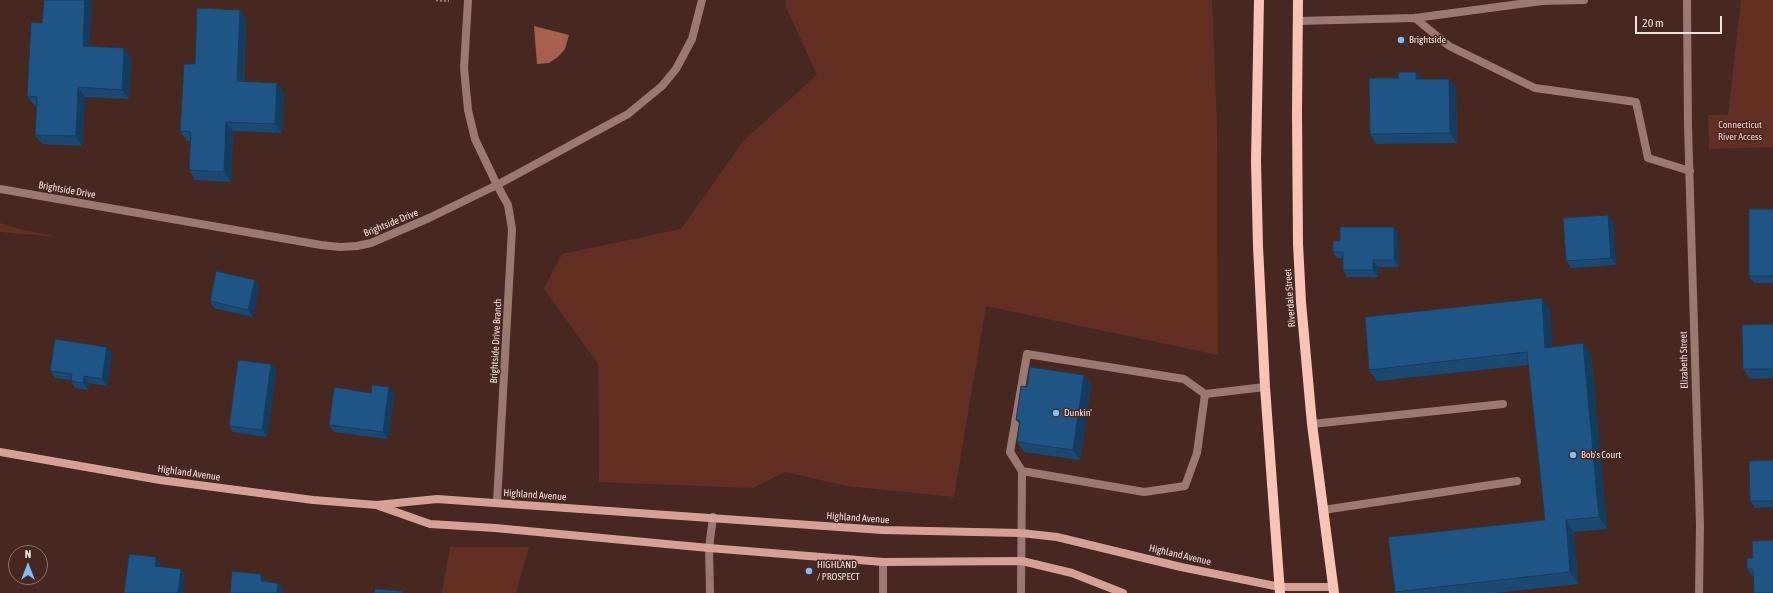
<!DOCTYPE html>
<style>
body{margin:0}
#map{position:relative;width:1773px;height:593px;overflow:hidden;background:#462821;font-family:"Asap Condensed",sans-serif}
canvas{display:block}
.north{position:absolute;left:8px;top:545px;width:40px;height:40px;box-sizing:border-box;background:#462821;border:1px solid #8c726b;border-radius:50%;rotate:0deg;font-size:11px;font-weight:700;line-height:16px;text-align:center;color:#f4e0db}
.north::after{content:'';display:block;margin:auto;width:14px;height:18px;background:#7fbdfa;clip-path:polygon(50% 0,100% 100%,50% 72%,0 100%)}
.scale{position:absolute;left:1635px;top:16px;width:87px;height:18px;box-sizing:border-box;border:2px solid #f4e0db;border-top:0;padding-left:5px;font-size:12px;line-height:14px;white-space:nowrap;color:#f4e0db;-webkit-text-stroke:3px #462821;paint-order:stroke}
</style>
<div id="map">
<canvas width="1773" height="593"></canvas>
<div class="north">N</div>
<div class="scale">20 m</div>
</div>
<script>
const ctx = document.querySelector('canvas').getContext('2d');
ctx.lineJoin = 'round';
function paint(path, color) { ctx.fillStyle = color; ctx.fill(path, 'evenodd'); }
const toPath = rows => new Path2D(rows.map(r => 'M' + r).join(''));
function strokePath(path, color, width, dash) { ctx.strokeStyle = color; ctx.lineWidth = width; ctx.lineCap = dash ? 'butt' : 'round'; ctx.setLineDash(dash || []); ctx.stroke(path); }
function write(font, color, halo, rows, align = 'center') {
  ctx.font = font + ' "Asap Condensed",sans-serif'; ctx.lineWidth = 3; ctx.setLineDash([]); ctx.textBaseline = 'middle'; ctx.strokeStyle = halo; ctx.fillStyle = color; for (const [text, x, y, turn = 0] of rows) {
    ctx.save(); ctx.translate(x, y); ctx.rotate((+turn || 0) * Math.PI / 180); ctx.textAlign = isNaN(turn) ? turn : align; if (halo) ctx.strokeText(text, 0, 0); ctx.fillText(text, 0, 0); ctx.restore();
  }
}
paint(toPath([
 [786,0,1212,0,1217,127,1218,355,986,306,954,497,847,486,785,472,753,488,599,482,598,364,544,289,562,254,681,229,744,140,817,75,786,7],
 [1741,0,1773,0,1773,147,1709,149,1708,115,1728,115],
 [0,223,11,227,58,237,0,232],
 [450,547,529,547,516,593,442,593]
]), '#632f23');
paint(toPath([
 [534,26,569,35,565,49,558,57,549,63,537,64]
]), '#a75f4e');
strokePath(toPath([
 [436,0,449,1]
]), '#99807a', 2.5, [2, 2]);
strokePath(toPath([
 [468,0,464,68,468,110,475,139,497,185],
 [1687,0,1688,127],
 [1415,18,1449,46,1535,88,1636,102,1648,158,1690,171],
 [1297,21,1415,18,1542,1,1584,0],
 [1312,424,1503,404],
 [1022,471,1144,492,1185,486,1197,453,1205,394],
 [1323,510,1517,481],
 [883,593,883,562],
 [1021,593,1022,471,1010,452,1027,354,1184,379,1205,394,1265,387]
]), '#9a7971', 8);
strokePath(toPath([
 [1688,127,1700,525,1699,593],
 [497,185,508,205,512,229,497,502],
 [0,189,321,245,340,247,357,246,371,243,429,218,497,185,628,114,662,86,676,69,692,39,702,0]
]), '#9a7971', 8);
strokePath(toPath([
 [710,593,709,548,713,517]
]), '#9a7971', 8);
strokePath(toPath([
 [0,452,160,480,313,500,377,505,437,499,882,530,1021,533,1057,537,1181,567,1280,587,1333,587],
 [379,506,430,524,495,528,709,548,883,562,1022,561,1072,573,1123,593]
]), '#d6a194', 8);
strokePath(toPath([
 [1259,0,1256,162,1258,246,1265,387,1280,593],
 [1298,0,1297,113,1298,244,1301,302,1312,424,1334,593]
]), '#fac3b6', 10);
paint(toPath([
 [246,20,244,82,277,83,284,93,282,133,233,131,231,182,195,180,189,170,190,141,187,141,180,131,195,64],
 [90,46,124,48,131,58,129,99,85,97,82,146,42,144,35,135,37,106,34,105,27,96],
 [1416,72,1421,79,1449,79,1456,88,1457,143,1376,144,1370,134,1398,78],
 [1773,209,1773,283,1754,283,1749,276],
 [1608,215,1613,222,1616,265,1571,268,1566,261],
 [1398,233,1399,267,1378,267,1378,277,1347,277,1343,270,1343,258,1337,258,1333,252,1340,241],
 [259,287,253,317,214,308,210,301],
 [1550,309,1552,347,1583,343,1591,354,1607,529,1574,532,1578,584,1495,593,1395,593,1395,592,1545,520,1528,365,1377,381,1369,370],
 [1773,324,1773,378,1750,379,1743,369],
 [112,354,107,386,89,383,88,390,75,388,71,380,55,378,50,371],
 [271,364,276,371,267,437,233,432,229,426],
 [1084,375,1091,385,1080,460,1024,452,1017,442,1020,425,1016,420,1027,387],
 [389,387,394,394,388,439,334,432,329,425,371,393],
 [1773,460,1773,507,1755,508,1750,501],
 [1753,558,1754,576,1752,576,1747,569]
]), '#1b4972');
paint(toPath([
 [85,0,92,0,89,55,83,46],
 [240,10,246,20,243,91,237,81],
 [124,48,131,58,129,99,122,90],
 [1416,72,1422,81,1416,79],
 [1449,79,1456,88,1457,143,1450,133],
 [277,83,284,93,282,133,275,124],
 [78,87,85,97,82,146,76,136],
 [226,122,233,131,231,182,224,172],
 [1608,215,1613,222,1616,265,1611,258],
 [1394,227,1398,233,1399,267,1394,260],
 [1373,260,1378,267,1378,277,1373,270],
 [255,280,259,287,253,317,248,310],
 [1542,298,1550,309,1553,359,1545,348],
 [1583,343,1591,354,1607,529,1599,517],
 [107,347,112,354,107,386,102,379],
 [271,364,276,371,267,437,262,430],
 [1084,375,1091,385,1080,460,1073,450],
 [84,376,89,383,88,390,83,383],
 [389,387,394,394,388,439,383,432],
 [1566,520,1574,532,1578,584,1570,572],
 [156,557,161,564,160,572,155,566],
 [181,569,185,575,183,593,178,593],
 [261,574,266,581,265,588,261,581],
 [278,583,283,589,283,593,277,593]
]), '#163c5d');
const building = toPath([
 [44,0,85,0,83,46,124,48,122,90,78,87,76,136,35,135,37,97,27,96,31,22,42,23,44,0],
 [197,8,240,10,237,81,277,83,275,124,226,122,224,172,189,170,191,132,180,131,184,64,195,64,197,8],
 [1398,72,1416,72,1416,79,1449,79,1450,133,1370,134,1369,78,1398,78,1398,72],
 [1749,209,1773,209,1773,276,1749,276,1749,209],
 [1608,215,1611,258,1566,261,1563,218,1608,215],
 [1340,227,1394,227,1394,260,1373,260,1373,270,1343,270,1343,252,1333,252,1333,241,1340,241,1340,227],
 [216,271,255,280,248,310,210,301,216,271],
 [1542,298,1545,348,1583,343,1599,517,1566,520,1570,572,1395,592,1388,537,1545,520,1527,352,1369,370,1365,317,1542,298],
 [1773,324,1773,369,1743,369,1742,325,1773,324],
 [55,339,107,347,102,379,84,376,83,383,71,381,72,374,50,371,55,339],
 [238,360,271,364,262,430,229,426,238,360],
 [1030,367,1084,375,1073,450,1017,442,1020,420,1016,420,1021,386,1027,387,1030,367],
 [372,385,389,387,383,432,329,425,334,387,371,393,372,385],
 [1773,460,1773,501,1750,501,1749,461,1773,460],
 [1773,540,1773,593,1754,593,1753,569,1747,569,1747,558,1753,558,1752,541,1773,540],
 [129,554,156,557,155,566,181,569,178,593,124,593,129,554],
 [232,571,261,574,261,581,278,583,277,593,230,593,232,571],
 [375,589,402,591,402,593,374,593,375,589]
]);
paint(building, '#1f5585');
strokePath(building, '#163c5d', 1);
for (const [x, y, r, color] of [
 [1401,40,4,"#7fbdfa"],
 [1056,413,4,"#7fbdfa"],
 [1573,455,4,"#7fbdfa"],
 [809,571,4,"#7fbdfa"]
]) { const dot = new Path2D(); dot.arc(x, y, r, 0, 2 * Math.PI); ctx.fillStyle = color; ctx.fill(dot); strokePath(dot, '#462821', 1.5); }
write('10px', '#f4e0db', '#462821', [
 ["Brightside",1409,40],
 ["Dunkin'",1064,413],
 ["Bob's Court",1581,455],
 ["HIGHLAND",817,565],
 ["/ PROSPECT",817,577]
], 'left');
write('10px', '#f8cdc2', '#462821', [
 ["Connecticut",1740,125],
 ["River Access",1740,137]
]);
write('10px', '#f4e0db', '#462821', [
 ["Brightside Drive",67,190,10],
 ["Brightside Drive",391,223,-22],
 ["Riverdale Street",1290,298,-94],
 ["Brightside Drive Branch",496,341,-87],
 ["Elizabeth Street",1684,360,-91],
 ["Highland Avenue",189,473,8],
 ["Highland Avenue",535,495,4],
 ["Highland Avenue",858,518,4],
 ["Highland Avenue",1180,555,13]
]);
</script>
